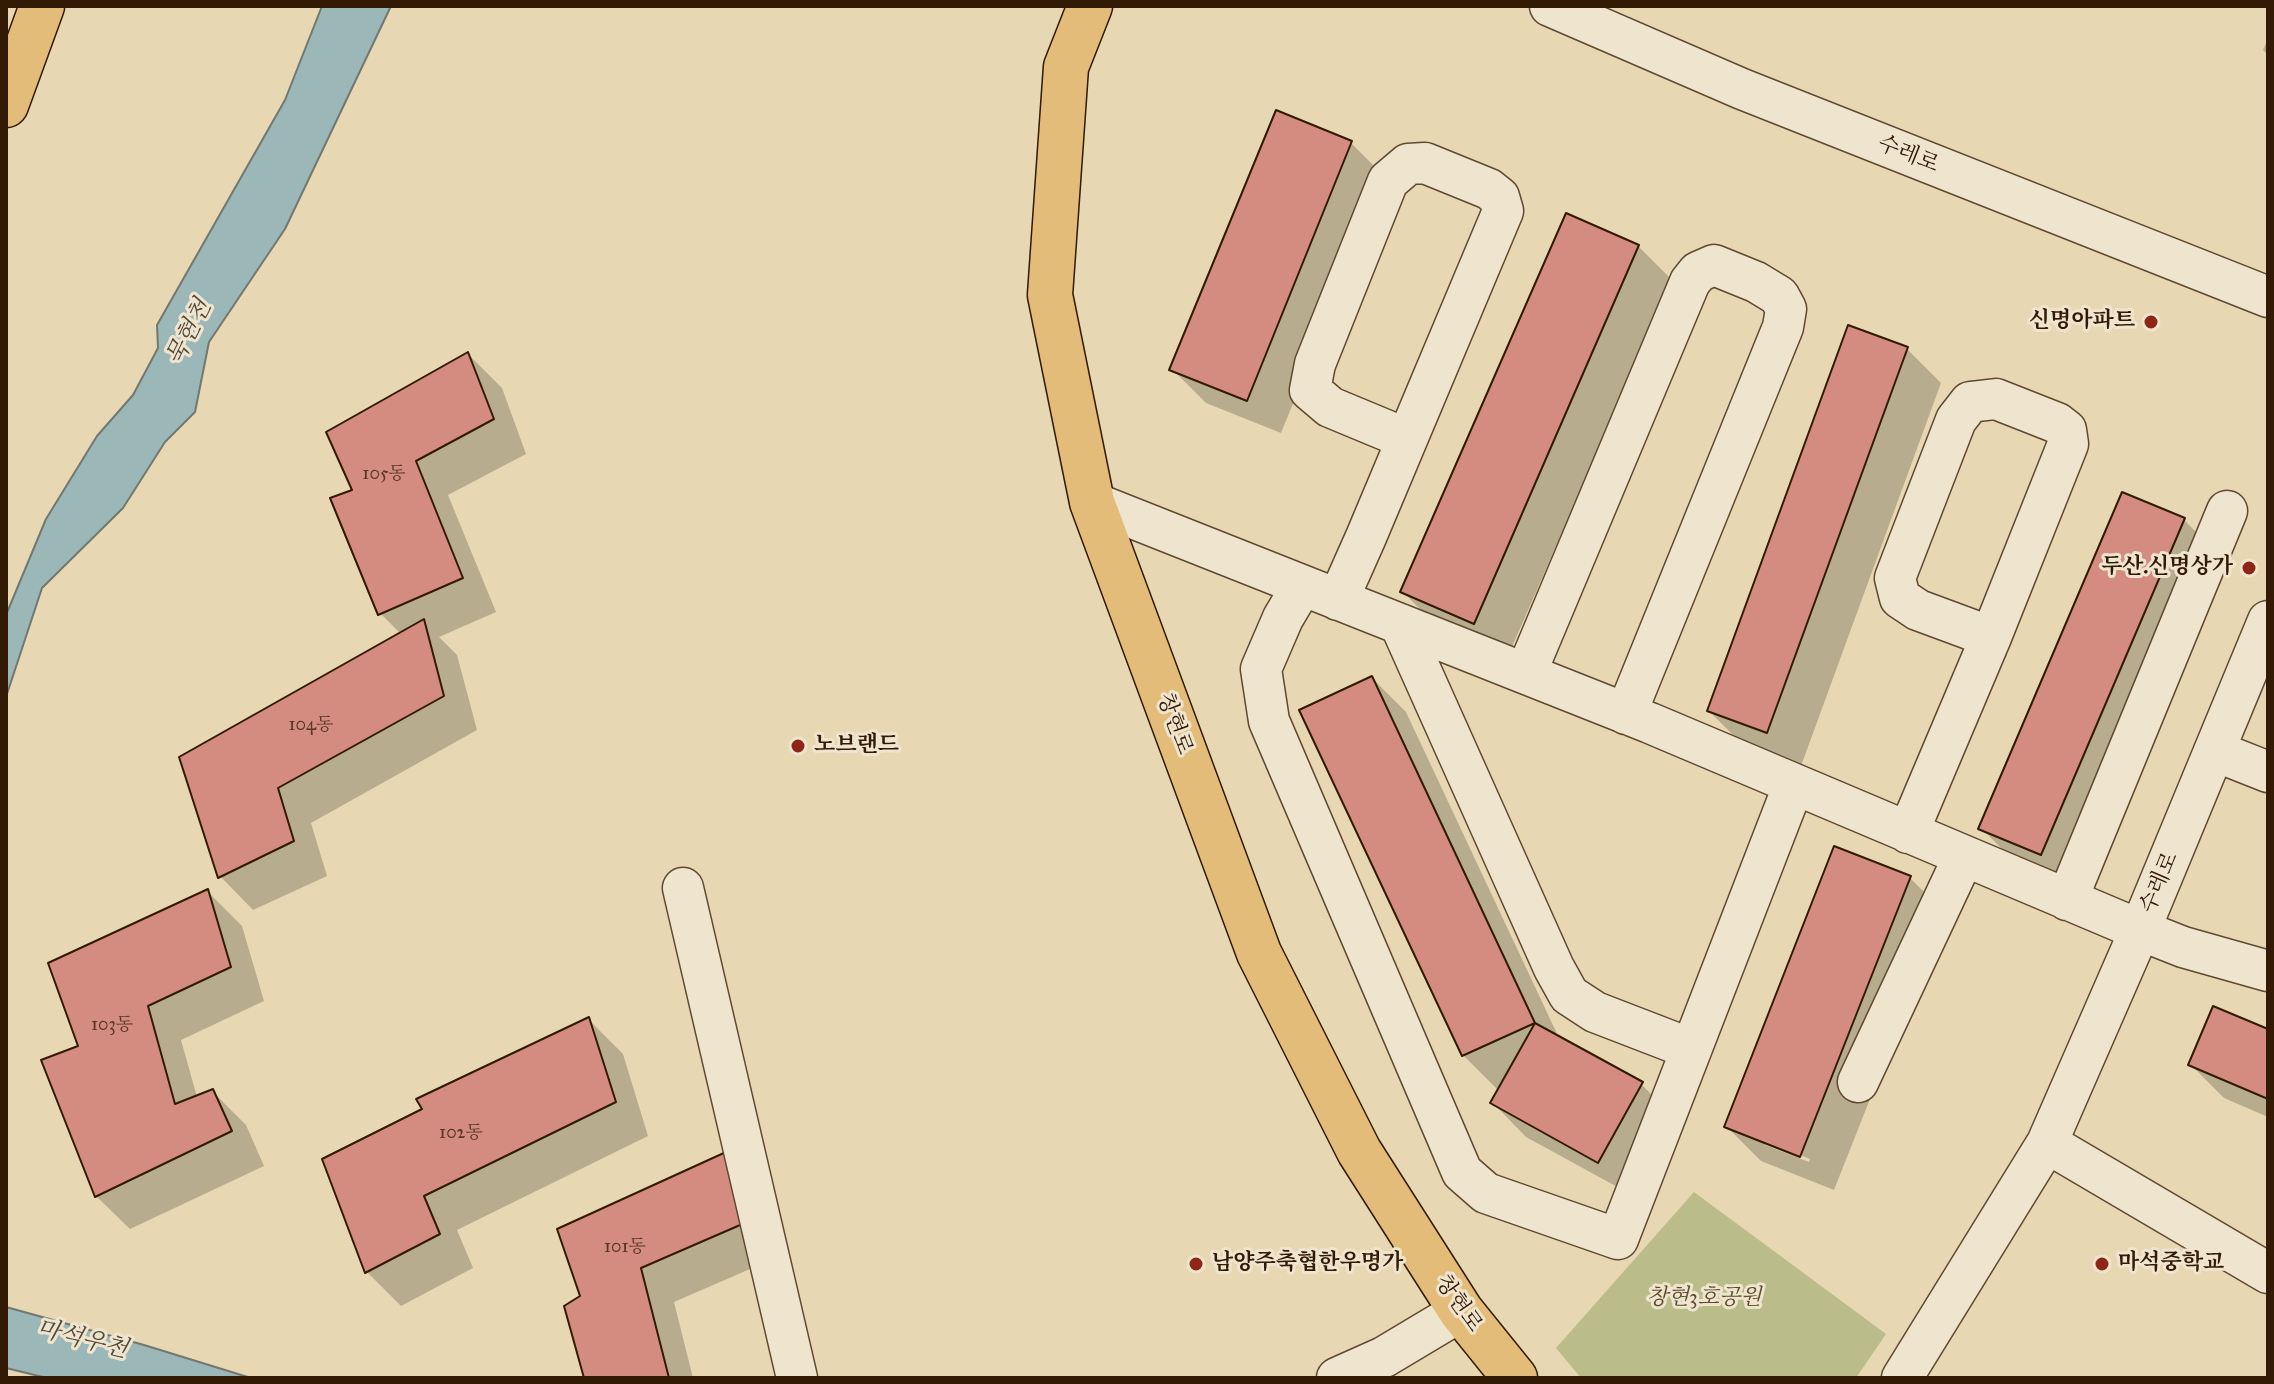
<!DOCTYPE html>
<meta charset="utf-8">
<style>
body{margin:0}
#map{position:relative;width:2274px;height:1384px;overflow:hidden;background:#e7d7b3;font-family:"IM FELL Great Primer",serif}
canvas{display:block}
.frame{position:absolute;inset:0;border:8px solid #321a04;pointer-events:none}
</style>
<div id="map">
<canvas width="2274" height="1384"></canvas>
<div class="frame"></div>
</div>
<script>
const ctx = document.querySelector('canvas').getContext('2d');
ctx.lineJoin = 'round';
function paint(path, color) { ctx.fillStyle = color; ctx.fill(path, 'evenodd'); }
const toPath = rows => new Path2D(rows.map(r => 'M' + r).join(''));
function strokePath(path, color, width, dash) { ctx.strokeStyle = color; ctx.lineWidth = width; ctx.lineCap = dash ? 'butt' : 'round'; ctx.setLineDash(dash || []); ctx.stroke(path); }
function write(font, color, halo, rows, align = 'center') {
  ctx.font = font + ' "IM FELL Great Primer","Noto Serif KR",serif'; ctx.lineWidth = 6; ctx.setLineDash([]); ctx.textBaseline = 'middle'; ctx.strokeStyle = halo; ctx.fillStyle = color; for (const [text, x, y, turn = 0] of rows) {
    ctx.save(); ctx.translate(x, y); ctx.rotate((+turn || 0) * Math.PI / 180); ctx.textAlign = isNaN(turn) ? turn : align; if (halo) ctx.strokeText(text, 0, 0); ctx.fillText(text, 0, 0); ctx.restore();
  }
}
paint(toPath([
 [1694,1192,1886,1334,1856,1378,1581,1378,1556,1348]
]), '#babd89');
const water = toPath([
 [322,6,391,6,285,229,209,342,195,412,165,442,123,508,42,588,6,697,6,615,46,519,97,436,133,395,158,348,157,325,285,100,322,6],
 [6,1307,144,1345,251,1378,47,1378,6,1368,6,1307]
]);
paint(water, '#9cb7b8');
strokePath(water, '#727870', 2);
paint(toPath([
 [2268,38,2268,55,2263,50],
 [1351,143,1385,177,1281,433,1206,403,1172,369],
 [1638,246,1672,280,1508,656,1436,625,1402,591],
 [1907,349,1941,383,1801,766,1743,745,1709,711],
 [468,354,502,388,526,454,448,495,496,612,439,637,457,655,477,730,311,823,327,876,253,910,220,876,181,758,401,634,380,613,355,491],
 [2184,520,2218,554,2075,888,2015,862,1981,828],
 [1372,678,1406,712,1559,1038,1641,1084,1675,1118,1632,1195,1526,1137,1493,1103,1499,1091,1463,1055],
 [1910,878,1944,912,1834,1190,1761,1161,1727,1127],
 [1765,1141,1810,1159,1809,1162,1765,1145],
 [208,892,242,926,264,1001,181,1040,197,1097,212,1091,246,1125,264,1166,130,1229,96,1196,80,1047],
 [589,1020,623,1054,648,1136,457,1230,473,1268,401,1306,367,1272,325,1160,425,1110],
 [2268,1032,2268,1117,2224,1098,2190,1064],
 [737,1149,787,1253,674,1302,693,1378,586,1378,582,1297]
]), '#0003');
const building = toPath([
 [1276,110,1352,141,1247,401,1169,370,1276,110],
 [1566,213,1639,245,1474,624,1400,592,1566,213],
 [1848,325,1908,347,1767,733,1707,711,1848,325],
 [468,352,494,419,416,461,463,578,378,615,330,498,352,490,326,432,468,352],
 [2122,492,2185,518,2041,855,1978,829,2122,492],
 [424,619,444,696,278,788,294,841,218,878,179,757,424,619],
 [1372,676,1535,1023,1462,1056,1299,710,1372,676],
 [1834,846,1911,876,1800,1157,1724,1127,1834,846],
 [208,889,231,967,148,1006,175,1104,213,1089,232,1131,95,1197,41,1060,78,1046,48,963,208,889],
 [2213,1006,2268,1029,2268,1099,2188,1065,2213,1006],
 [589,1017,616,1102,424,1196,440,1234,365,1273,322,1159,422,1109,416,1099,589,1017],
 [1535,1023,1643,1082,1598,1163,1490,1103,1535,1023],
 [737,1147,754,1219,641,1268,669,1378,584,1378,564,1306,580,1296,557,1229,737,1147]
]);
paint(building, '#d48c81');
strokePath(building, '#321a04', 2);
const minor = toPath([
 [1550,6,1742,89,2268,297],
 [1092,502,1650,723,2140,930,2183,947,2268,971],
 [1302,586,1283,618,1261,669,1269,721,1462,1172,1486,1193,1618,1239,1794,784],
 [1338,600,1366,537,1503,211,1499,197,1489,189,1425,163,1408,164,1388,181,1315,364,1310,390,1330,407,1407,439],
 [1400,624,1554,968,1569,995,1595,1012,1691,1049],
 [1526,673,1690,282,1698,272,1714,265,1756,282,1779,296,1786,309,1783,327,1626,714],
 [2215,751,2268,772],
 [1908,833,1991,637,2068,444,2066,430,2057,423,1996,399,1970,402,1956,420,1895,578,1900,598,1918,610,1991,637],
 [683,888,797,1378],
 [2067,900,2227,511],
 [1858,1082,1964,856],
 [2047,1143,2268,1273],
 [1337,1378,1384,1357,1461,1311],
 [1902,1378,2047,1143,2140,930,2268,621]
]);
const major = toPath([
 [1090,6,1066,67,1050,295,1092,502,1259,953,1359,1151,1461,1311,1515,1378]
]);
const highway = toPath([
 [6,105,42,6]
]);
strokePath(minor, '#5f4930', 43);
strokePath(major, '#321a04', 47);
strokePath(highway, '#321a04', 47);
strokePath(minor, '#efe5ce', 40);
strokePath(major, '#e4bc7a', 44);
strokePath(highway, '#e4bc7a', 44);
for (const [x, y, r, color] of [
 [2151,322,8,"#8f2418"],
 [2249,568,8,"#8f2418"],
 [798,746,8,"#8f2418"],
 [1196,1264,8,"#8f2418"],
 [2102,1264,8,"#8f2418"]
]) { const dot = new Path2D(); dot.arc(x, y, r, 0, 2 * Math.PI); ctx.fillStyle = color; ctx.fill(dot); strokePath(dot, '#efe5ce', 3); }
write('18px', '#5a3623', null, [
 ["105동",384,475],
 ["104동",311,726],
 ["103동",112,1026],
 ["102동",461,1134],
 ["101동",625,1248]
]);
write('22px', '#321a04', '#efe5ce', [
 ["수레로",1908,155,22],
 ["창현로",1174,724,70],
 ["수레로",2160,883,-67],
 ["창현로",1458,1304,55]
]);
write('bold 22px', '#321a04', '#efe5ce', [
 ["신명아파트",2135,322,"right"],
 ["두산.신명상가",2233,568,"right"],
 ["노브랜드",814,746],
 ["남양주축협한우명가",1212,1264],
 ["마석중학교",2118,1264]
], 'left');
write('italic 22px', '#5b4b2c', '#efe5ce', [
 ["창현3호공원",1704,1299]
]);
write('italic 24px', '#52493a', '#efe5ce', [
 ["묵현천",190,333,-63],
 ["마석우천",82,1340,14]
]);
</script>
